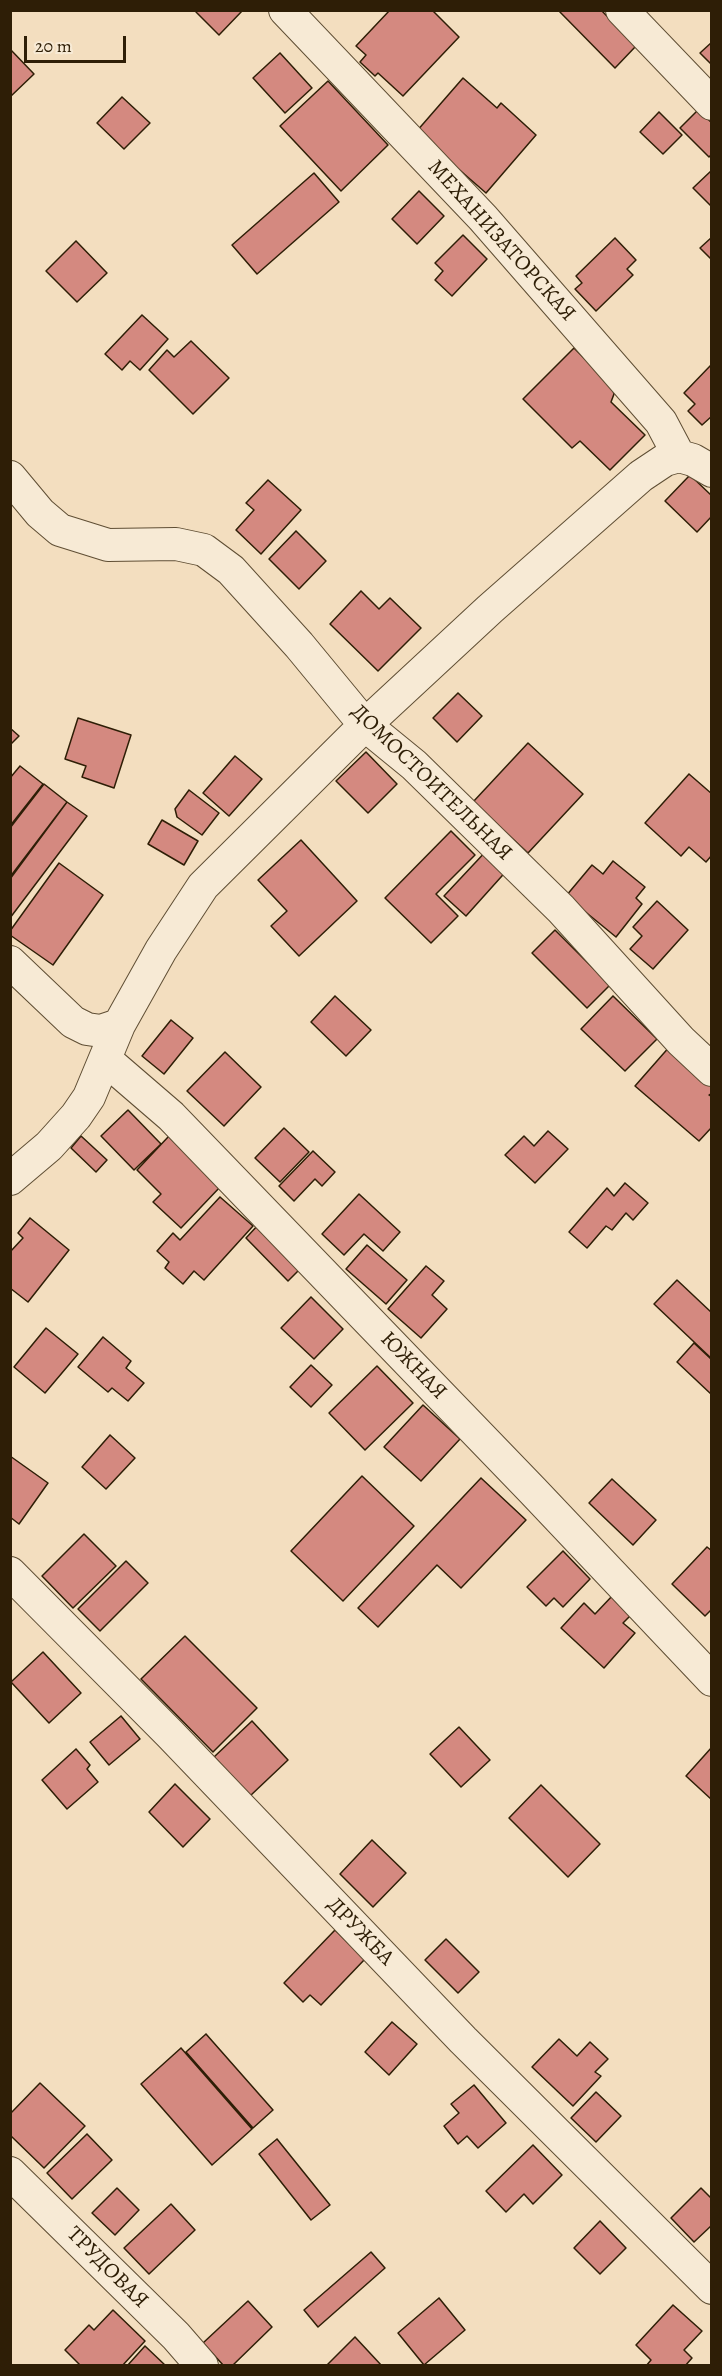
<!DOCTYPE html>
<meta charset="utf-8">
<style>
body{margin:0}
#map{position:relative;width:722px;height:2376px;overflow:hidden;background:#f3debf;font-family:Alegreya,serif}
canvas{display:block}
.frame{position:absolute;inset:0;border:12px solid #2e1e06;pointer-events:none}
.scale{position:absolute;left:24px;top:36px;width:102px;height:27px;box-sizing:border-box;border:3px solid #2e1e06;border-top:0;padding-left:8px;font-size:18px;line-height:21px;white-space:nowrap;color:#2e1e06;-webkit-text-stroke:4px #f7ead5;paint-order:stroke}
</style>
<div id="map">
<canvas width="722" height="2376"></canvas>
<div class="frame"></div>
<div class="scale">20 m</div>
</div>
<script>
const ctx = document.querySelector('canvas').getContext('2d');
ctx.lineJoin = 'round';
function paint(path, color) { ctx.fillStyle = color; ctx.fill(path, 'evenodd'); }
const toPath = rows => new Path2D(rows.map(r => 'M' + r).join(''));
function strokePath(path, color, width, dash) { ctx.strokeStyle = color; ctx.lineWidth = width; ctx.lineCap = dash ? 'butt' : 'round'; ctx.setLineDash(dash || []); ctx.stroke(path); }
function write(font, color, halo, rows, align = 'center') {
  ctx.font = font + ' Alegreya,serif'; ctx.lineWidth = 4.5; ctx.setLineDash([]); ctx.textBaseline = 'middle'; ctx.strokeStyle = halo; ctx.fillStyle = color; for (const [text, x, y, turn = 0] of rows) {
    ctx.save(); ctx.translate(x, y); ctx.rotate((+turn || 0) * Math.PI / 180); ctx.textAlign = isNaN(turn) ? turn : align; if (halo) ctx.strokeText(text, 0, 0); ctx.fillText(text, 0, 0); ctx.restore();
  }
}
const building = toPath([
 [198,10,243,10,219,35,196,12,198,10],
 [390,10,432,10,459,37,403,96,378,73,375,76,360,62,366,55,356,46,390,10],
 [558,10,601,10,636,46,615,68,558,10],
 [712,42,712,65,700,53,712,42],
 [10,49,34,74,10,97,10,49],
 [280,53,312,88,285,113,253,78,280,53],
 [463,78,497,108,501,103,536,135,486,193,416,132,463,78],
 [328,81,388,145,341,191,280,126,328,81],
 [122,97,150,123,124,149,97,123,122,97],
 [698,110,712,123,712,154,709,157,680,128,698,110],
 [659,112,682,135,663,154,640,132,659,112],
 [712,170,712,207,693,188,712,170],
 [314,173,339,202,257,274,232,245,314,173],
 [419,191,444,216,417,244,392,219,419,191],
 [463,235,487,259,452,296,435,280,443,271,435,263,463,235],
 [712,237,712,260,700,248,712,237],
 [615,238,636,260,627,269,633,275,596,311,575,289,582,283,576,276,615,238],
 [76,241,107,273,77,302,46,271,76,241],
 [142,315,168,339,140,370,130,361,122,370,105,354,142,315],
 [191,341,229,378,193,414,149,370,167,350,174,357,191,341],
 [574,348,612,386,614,394,611,402,645,435,610,470,580,441,572,448,523,399,574,348],
 [711,365,712,416,702,425,688,411,695,404,684,393,711,365],
 [690,475,712,496,712,516,697,532,665,501,690,475],
 [268,480,301,510,261,554,236,530,254,510,246,503,268,480],
 [296,531,326,561,299,589,269,559,296,531],
 [361,591,379,609,390,598,421,628,378,671,330,624,361,591],
 [458,693,482,716,457,742,433,718,458,693],
 [78,718,131,735,114,788,82,777,86,766,65,759,78,718],
 [10,728,19,736,10,745,10,728],
 [528,743,583,794,528,853,473,802,528,743],
 [366,752,397,784,368,813,336,781,366,752],
 [235,756,262,779,229,816,203,793,235,756],
 [20,766,43,784,10,826,10,778,20,766],
 [689,774,712,794,712,855,706,862,689,847,681,856,645,823,689,774],
 [44,784,67,802,10,877,10,828,44,784],
 [189,790,219,813,202,835,177,817,175,809,189,790],
 [67,802,87,816,10,918,10,879,67,802],
 [162,820,198,841,184,865,148,844,162,820],
 [451,831,475,855,436,894,458,916,431,943,385,898,451,831],
 [301,840,357,901,299,956,271,926,287,911,258,880,301,840],
 [489,848,510,867,466,916,444,896,489,848],
 [613,861,645,887,636,898,642,904,616,937,566,896,592,865,603,874,613,861],
 [59,863,103,895,53,965,10,935,10,931,59,863],
 [657,901,688,930,653,969,630,949,642,936,633,927,657,901],
 [555,930,610,985,587,1008,532,953,555,930],
 [335,996,371,1030,346,1056,311,1022,335,996],
 [613,996,657,1039,625,1071,581,1029,613,996],
 [171,1020,193,1038,164,1074,142,1056,171,1020],
 [671,1045,712,1080,712,1093,709,1095,712,1097,712,1127,699,1141,635,1086,671,1045],
 [225,1052,261,1087,224,1126,187,1091,225,1052],
 [128,1110,161,1144,134,1170,101,1136,128,1110],
 [284,1128,309,1152,280,1182,255,1158,284,1128],
 [548,1131,568,1149,535,1183,505,1155,524,1136,534,1146,548,1131],
 [81,1136,107,1160,96,1172,71,1148,81,1136],
 [169,1136,221,1186,181,1228,153,1202,161,1194,137,1170,169,1136],
 [313,1151,335,1172,322,1186,315,1179,294,1201,279,1186,313,1151],
 [625,1183,648,1203,633,1220,626,1213,612,1230,606,1226,587,1248,569,1232,607,1188,614,1196,625,1183],
 [359,1194,400,1232,383,1251,364,1234,344,1255,322,1234,359,1194],
 [220,1197,253,1226,204,1280,194,1271,183,1284,165,1268,169,1262,157,1251,173,1233,180,1240,220,1197],
 [30,1218,69,1250,28,1302,10,1288,10,1252,23,1238,18,1233,30,1218],
 [259,1224,302,1267,288,1281,246,1238,259,1224],
 [367,1245,407,1280,386,1304,346,1269,367,1245],
 [426,1266,444,1281,432,1295,447,1309,421,1338,388,1309,426,1266],
 [677,1280,712,1313,712,1359,654,1304,677,1280],
 [311,1297,343,1329,314,1359,281,1328,311,1297],
 [46,1328,78,1354,45,1393,14,1367,46,1328],
 [103,1337,131,1361,126,1368,144,1383,128,1401,112,1388,108,1392,78,1367,103,1337],
 [694,1343,712,1360,712,1395,677,1362,694,1343],
 [311,1365,332,1385,311,1407,290,1387,311,1365],
 [377,1366,413,1403,365,1450,329,1413,377,1366],
 [423,1405,460,1439,421,1481,384,1447,423,1405],
 [110,1435,135,1458,106,1489,82,1467,110,1435],
 [10,1456,48,1483,19,1524,10,1517,10,1456],
 [362,1476,414,1526,343,1601,291,1551,362,1476],
 [481,1478,526,1520,461,1588,437,1565,378,1627,358,1608,481,1478],
 [612,1479,656,1520,633,1545,589,1503,612,1479],
 [84,1534,116,1566,73,1608,42,1576,84,1534],
 [707,1547,712,1551,712,1609,705,1616,672,1584,707,1547],
 [563,1551,590,1579,563,1607,554,1598,546,1606,527,1587,563,1551],
 [126,1561,148,1583,100,1631,78,1609,126,1561],
 [614,1594,634,1612,623,1623,635,1633,604,1668,561,1628,584,1603,595,1614,614,1594],
 [185,1636,257,1708,213,1752,141,1679,185,1636],
 [43,1652,81,1693,49,1723,11,1682,43,1652],
 [121,1716,140,1739,109,1765,90,1742,121,1716],
 [252,1721,288,1760,250,1796,214,1757,252,1721],
 [459,1727,490,1760,461,1787,430,1754,459,1727],
 [712,1747,712,1800,686,1776,712,1747],
 [76,1749,90,1765,87,1769,98,1782,67,1809,42,1780,76,1749],
 [175,1784,210,1819,183,1847,149,1812,175,1784],
 [541,1785,600,1844,568,1877,509,1818,541,1785],
 [372,1840,406,1873,373,1907,340,1874,372,1840],
 [335,1930,365,1959,321,2005,310,1995,303,2002,284,1983,335,1930],
 [446,1939,479,1972,458,1993,425,1960,446,1939],
 [392,2022,417,2044,389,2075,365,2052,392,2022],
 [206,2034,273,2110,253,2128,186,2052,206,2034],
 [559,2039,577,2056,590,2042,608,2059,595,2072,601,2076,573,2106,532,2067,559,2039],
 [181,2048,252,2129,212,2165,141,2084,181,2048],
 [40,2083,85,2126,44,2168,10,2135,10,2114,40,2083],
 [474,2085,506,2123,478,2148,467,2136,458,2144,444,2126,459,2113,451,2104,474,2085],
 [596,2092,621,2116,596,2142,571,2118,596,2092],
 [87,2134,112,2160,72,2199,47,2173,87,2134],
 [277,2139,330,2205,311,2220,259,2154,277,2139],
 [533,2145,562,2175,533,2204,524,2194,506,2212,486,2191,533,2145],
 [117,2188,139,2210,115,2235,92,2213,117,2188],
 [701,2188,712,2199,712,2225,694,2242,671,2218,701,2188],
 [171,2204,195,2230,149,2274,124,2248,171,2204],
 [600,2221,626,2248,600,2274,574,2248,600,2221],
 [371,2252,385,2268,318,2327,304,2310,371,2252],
 [439,2298,465,2330,424,2365,398,2333,439,2298],
 [248,2301,272,2327,232,2366,224,2366,203,2343,248,2301],
 [673,2305,702,2331,684,2350,692,2358,685,2366,646,2366,651,2360,636,2345,673,2305],
 [113,2310,145,2341,122,2366,81,2366,65,2350,89,2325,94,2330,113,2310],
 [355,2337,382,2366,326,2366,355,2337],
 [145,2346,166,2366,127,2366,145,2346]
]);
paint(building, '#d48980');
strokePath(building, '#2e1e06', 1.5);
const minor = toPath([
 [285,10,483,218,661,422,679,456,693,460,712,471],
 [622,10,712,104],
 [10,477,40,513,60,530,108,545,176,544,204,550,231,570,299,645,365,725,414,765,561,909,681,1041,712,1070],
 [10,962,73,1022,87,1029,101,1031,119,1025],
 [106,1060,171,1116,533,1491,712,1680],
 [10,1179,49,1146,76,1116,89,1097,119,1025,161,950,203,886,365,725,490,609,641,476,665,460,679,456],
 [10,1573,170,1734,463,2040,712,2288],
 [10,2173,176,2336,202,2366]
]);
strokePath(minor, '#5f4e34', 34);
strokePath(minor, '#f7ead5', 32);
write('22px', '#2e1e06', '#f7ead5', [
 ["МЕХАНИЗАТОРСКАЯ",501,241,48],
 ["ДОМОСТОИТЕЛЬНАЯ",431,783,44],
 ["ЮЖНАЯ",413,1366,46],
 ["ДРУЖБА",360,1932,46],
 ["ТРУДОВАЯ",107,2268,45]
]);
</script>
